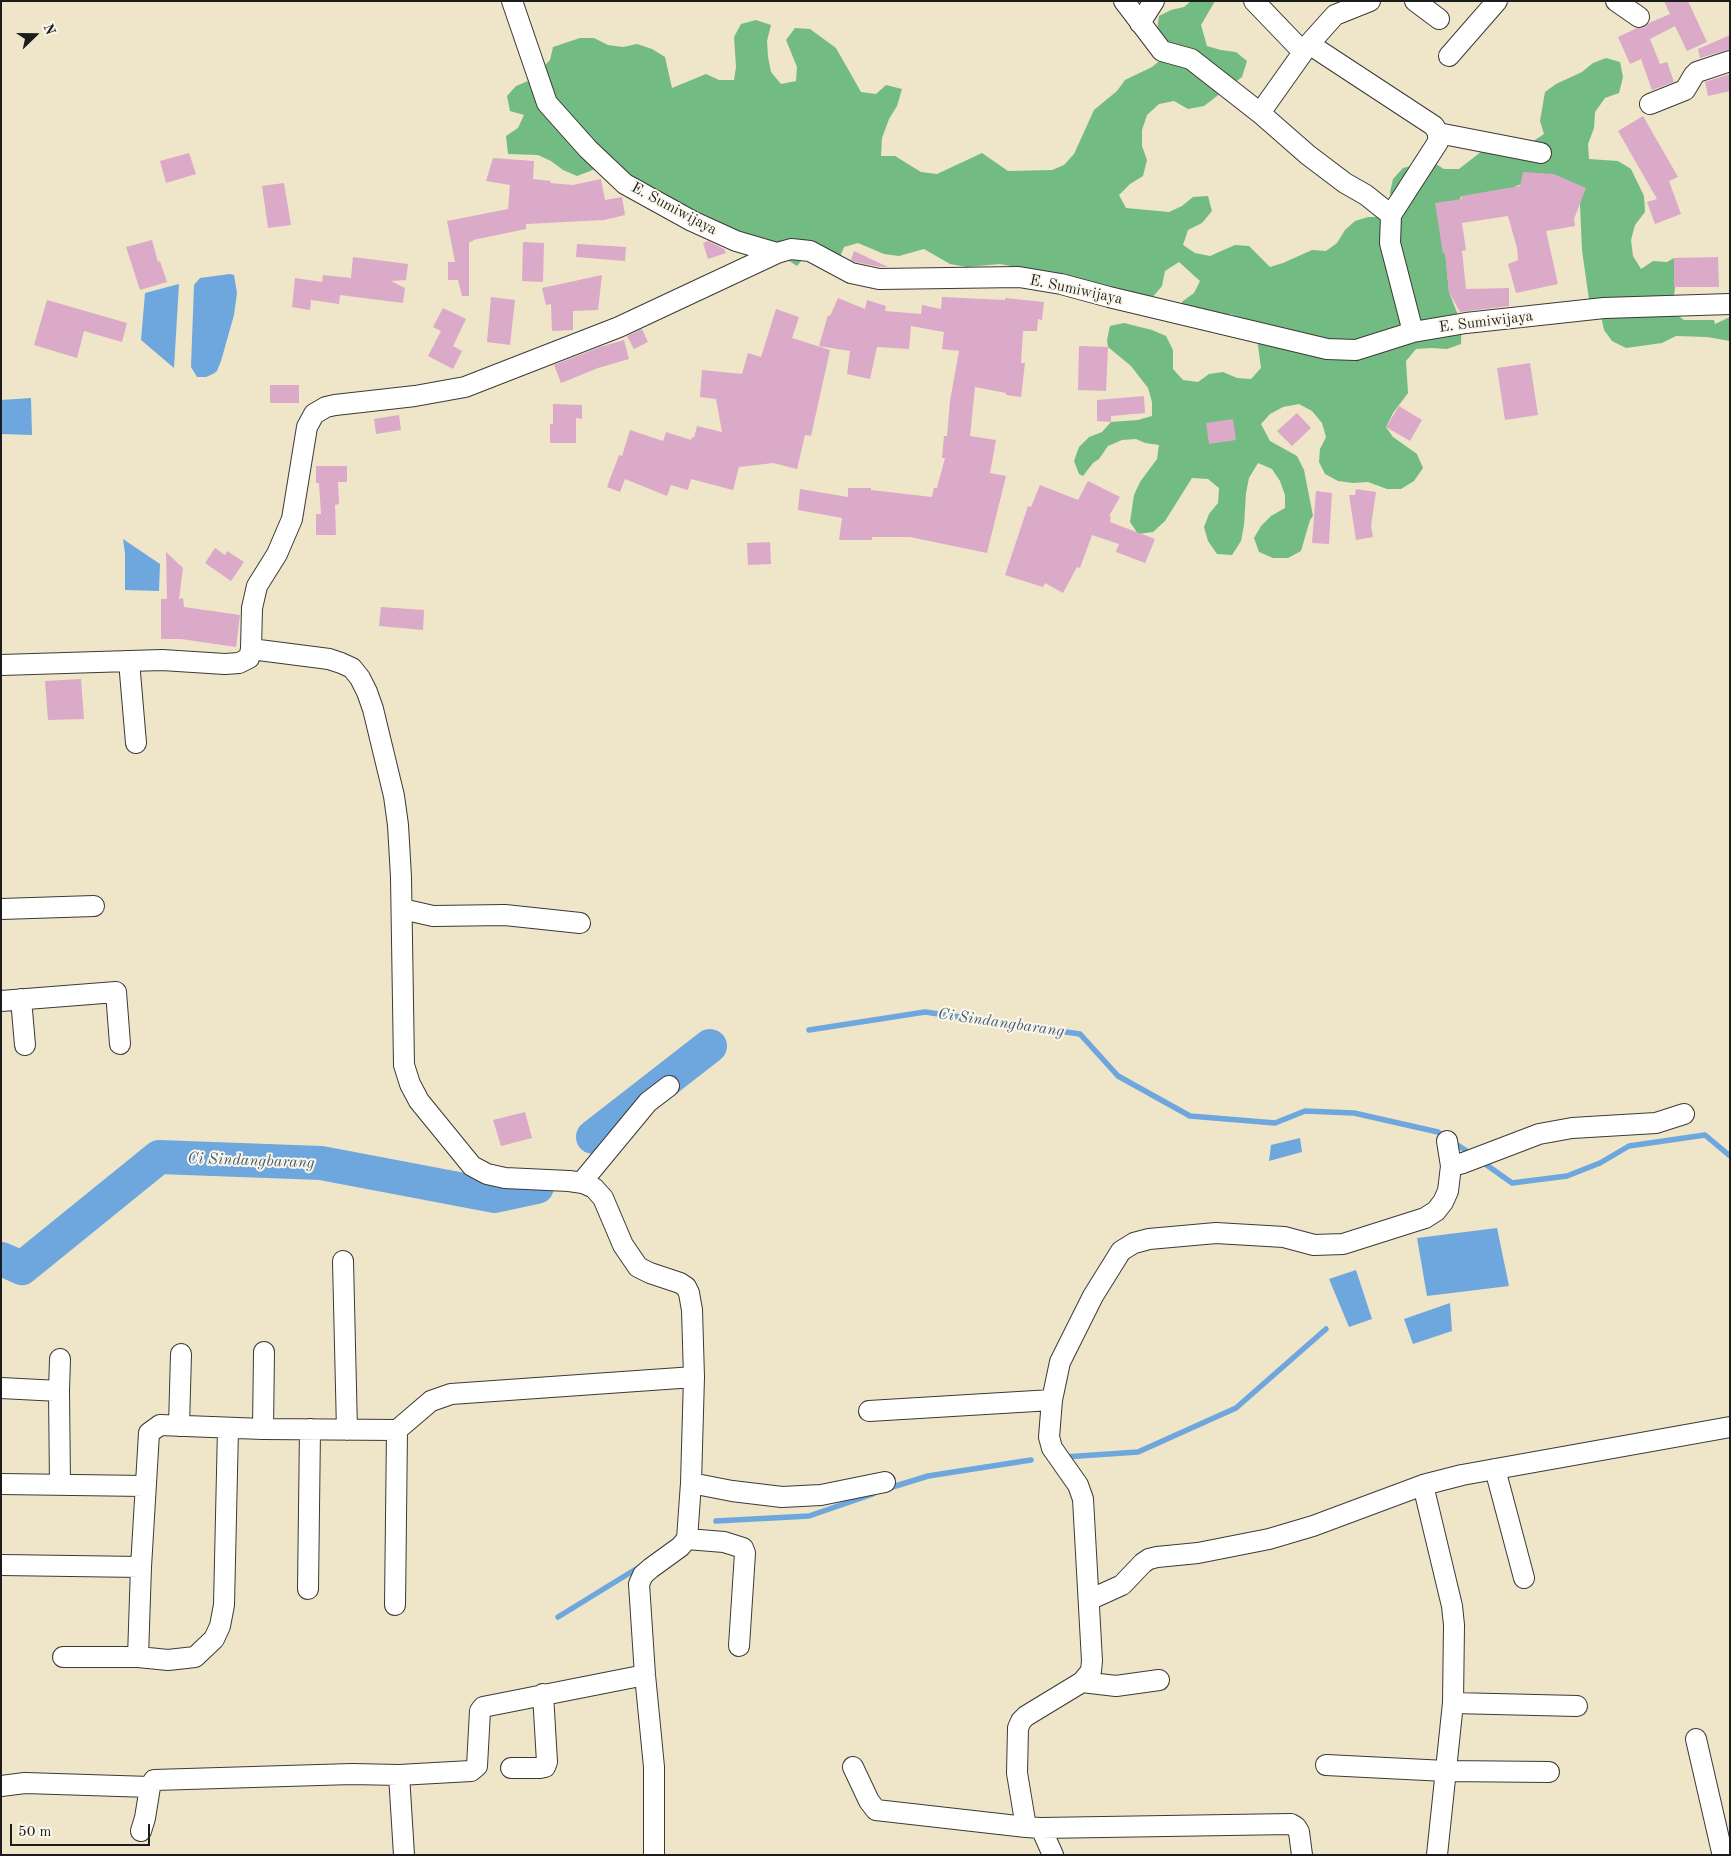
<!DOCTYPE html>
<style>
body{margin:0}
#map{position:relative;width:1731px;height:1856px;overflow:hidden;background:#efe5c9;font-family:"Old Standard TT",serif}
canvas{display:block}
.frame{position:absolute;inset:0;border:2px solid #1c1c1c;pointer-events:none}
.north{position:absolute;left:10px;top:10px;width:50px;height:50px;-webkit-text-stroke:4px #fbf7ec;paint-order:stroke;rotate:68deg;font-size:14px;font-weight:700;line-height:20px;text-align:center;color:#1c1c1c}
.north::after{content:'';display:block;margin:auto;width:18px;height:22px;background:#1c1c1c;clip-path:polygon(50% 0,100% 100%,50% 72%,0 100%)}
.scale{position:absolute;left:10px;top:1824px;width:140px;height:22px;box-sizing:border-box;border:2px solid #1c1c1c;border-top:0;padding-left:6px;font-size:15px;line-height:18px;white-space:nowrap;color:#1c1c1c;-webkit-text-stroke:4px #fbf7ec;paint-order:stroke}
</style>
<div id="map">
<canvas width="1731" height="1856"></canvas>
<div class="frame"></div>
<div class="north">N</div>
<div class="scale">50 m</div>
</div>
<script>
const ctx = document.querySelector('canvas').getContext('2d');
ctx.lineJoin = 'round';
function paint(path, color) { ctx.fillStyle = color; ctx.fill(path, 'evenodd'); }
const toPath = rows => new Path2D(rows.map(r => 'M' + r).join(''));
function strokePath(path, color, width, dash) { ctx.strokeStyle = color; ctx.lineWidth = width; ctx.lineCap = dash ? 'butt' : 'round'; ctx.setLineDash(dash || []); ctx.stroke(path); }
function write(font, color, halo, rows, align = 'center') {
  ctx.font = font + ' "Old Standard TT",serif'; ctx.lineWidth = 4; ctx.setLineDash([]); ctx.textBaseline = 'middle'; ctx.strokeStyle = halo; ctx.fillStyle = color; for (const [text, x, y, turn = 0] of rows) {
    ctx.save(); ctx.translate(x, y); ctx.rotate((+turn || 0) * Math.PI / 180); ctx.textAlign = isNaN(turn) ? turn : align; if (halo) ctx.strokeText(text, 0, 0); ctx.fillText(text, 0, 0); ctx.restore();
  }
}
paint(toPath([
 [1191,1,1215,1,1201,25,1207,46,1221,50,1236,52,1247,61,1242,77,1204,106,1188,109,1174,101,1159,104,1147,115,1142,130,1142,146,1147,160,1143,176,1130,184,1119,195,1126,208,1169,212,1182,206,1193,197,1208,196,1212,211,1202,223,1188,230,1183,245,1195,253,1210,256,1235,245,1249,246,1270,267,1283,263,1312,250,1326,251,1337,243,1345,230,1355,221,1368,217,1383,217,1392,206,1390,192,1393,179,1403,168,1431,161,1444,169,1459,169,1491,144,1532,142,1544,134,1540,121,1545,92,1556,84,1582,72,1593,63,1606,58,1620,62,1623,77,1619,93,1605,98,1595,112,1594,128,1588,144,1589,159,1618,161,1631,169,1644,196,1645,212,1635,225,1631,240,1633,256,1641,269,1653,261,1667,262,1674,258,1676,280,1672,311,1684,320,1714,320,1715,324,1730,317,1730,341,1707,337,1676,336,1662,343,1626,348,1612,341,1604,330,1601,316,1590,307,1582,250,1580,204,1567,198,1525,183,1516,186,1504,196,1478,210,1461,196,1445,250,1449,292,1458,315,1462,314,1461,344,1447,349,1431,348,1416,349,1406,361,1408,393,1393,413,1386,427,1393,437,1417,454,1423,468,1414,481,1401,489,1387,489,1368,482,1353,483,1338,481,1325,474,1319,462,1320,449,1326,437,1322,423,1312,411,1299,404,1283,407,1270,414,1261,424,1270,441,1297,456,1304,470,1313,516,1310,520,1301,551,1288,558,1273,558,1259,552,1254,538,1261,526,1271,516,1285,508,1285,495,1280,481,1272,469,1258,463,1249,478,1246,493,1244,525,1241,541,1232,555,1217,554,1208,541,1204,527,1209,514,1218,503,1219,488,1208,479,1192,478,1165,521,1153,532,1138,534,1130,522,1134,495,1140,482,1157,459,1159,445,1145,443,1136,439,1122,440,1108,446,1099,459,1093,463,1083,476,1079,474,1074,461,1079,447,1089,437,1102,432,1111,422,1138,420,1152,416,1152,402,1148,388,1131,366,1108,347,1107,340,1110,326,1124,323,1152,330,1166,336,1173,350,1173,369,1183,380,1198,382,1209,374,1223,372,1237,378,1251,379,1261,368,1256,331,1246,320,1231,314,1214,320,1175,312,1183,301,1194,293,1200,281,1179,262,1165,271,1162,286,1151,299,1027,275,1016,267,1000,264,967,267,950,264,924,249,899,256,884,254,858,243,844,247,840,257,810,251,797,266,780,255,606,165,577,176,563,170,551,161,538,155,508,154,506,136,518,128,524,115,510,111,507,96,516,86,528,81,539,71,550,60,553,47,580,38,594,38,608,45,623,47,637,44,652,49,665,57,672,88,706,74,719,80,734,80,736,67,734,37,741,24,756,20,771,25,767,41,768,57,771,72,781,84,796,81,797,67,786,40,795,28,810,29,836,48,861,92,876,94,886,85,902,89,897,106,889,119,882,138,881,156,895,156,921,172,937,174,982,153,1008,171,1052,170,1064,165,1074,154,1094,110,1117,91,1125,80,1152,67,1163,58,1157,31,1159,16,1171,10,1184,7]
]), '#72bb82');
paint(toPath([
 [230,274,234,275,237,293,234,315,221,361,217,371,213,374,206,377,197,377,191,367,194,285,200,278],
 [179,284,174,368,141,340,145,293],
 [31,398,32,435,1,434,1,400],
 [123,539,160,564,159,591,125,590,125,553],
 [1300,1138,1302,1152,1269,1161,1271,1145],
 [1497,1228,1509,1286,1427,1296,1417,1238],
 [1356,1270,1372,1319,1349,1327,1329,1279],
 [1450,1303,1452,1331,1413,1344,1404,1319]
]), '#6ea7dd');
strokePath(toPath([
 [809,1030,925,1012,1080,1034,1118,1076,1190,1116,1275,1123,1305,1111,1354,1113,1438,1132,1471,1154],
 [1481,1161,1512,1183,1567,1176,1600,1163,1629,1146,1705,1135,1730,1156],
 [1064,1457,1138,1452,1236,1408,1326,1329],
 [886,1489,928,1476,1031,1460],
 [716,1521,809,1516,873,1494],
 [558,1617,641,1566]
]), '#6ea7dd', 5.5);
strokePath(toPath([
 [593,1137,710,1046],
 [1,1259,22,1268,159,1157,321,1163,495,1196,537,1187]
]), '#6ea7dd', 34);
paint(toPath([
 [1664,1,1688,1,1707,42,1687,51,1675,26,1650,39,1660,64,1667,62,1674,82,1652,90,1641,59,1630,64,1618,37,1637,28,1644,28,1649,23,1670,14],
 [1730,35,1730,49,1700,58,1698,49],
 [1730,74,1730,91,1708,96,1705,82],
 [1643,116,1678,177,1669,181,1681,214,1655,224,1647,202,1657,199,1618,131],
 [189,153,196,174,166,183,160,161],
 [493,158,534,161,533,179,551,181,550,183,573,185,601,179,605,200,622,197,625,215,604,220,526,224,526,229,473,240,473,241,469,242,469,296,462,296,458,280,448,280,448,262,455,262,447,221,508,209,510,185,486,181],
 [1523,172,1554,174,1586,188,1574,219,1575,226,1546,231,1558,284,1516,293,1508,264,1518,260,1517,248,1508,216,1462,223,1466,250,1462,251,1466,289,1509,288,1509,306,1460,312,1449,292,1445,253,1443,254,1435,203,1462,199,1461,196,1520,186],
 [284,183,291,225,268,228,262,186],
 [152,240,158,262,160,261,167,282,140,290,126,247],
 [708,241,724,249,726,253,708,259,703,243],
 [523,242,544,243,543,282,522,281],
 [577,244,626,247,625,261,576,257],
 [854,251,888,267,880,267,855,262,851,260],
 [353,257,408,264,406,280,391,281,405,288,403,303,340,295,339,304,311,300,310,310,292,307,295,278,322,282,323,275,351,278],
 [1718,257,1719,287,1674,287,1674,258],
 [602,275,598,310,573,311,573,330,552,331,551,304,546,305,542,288],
 [491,297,515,300,510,345,487,342],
 [942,297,1005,300,1005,298,1044,302,1042,320,1038,319,1037,331,1023,331,1021,363,1025,363,1021,397,1006,395,1006,393,975,387,970,436,996,440,990,473,1006,476,987,553,910,537,872,537,872,540,839,540,842,518,798,510,800,489,848,497,848,488,871,488,871,490,932,497,934,488,937,488,945,458,942,458,944,436,947,436,950,401,959,351,942,349,944,332,911,326,909,349,877,347,870,379,847,374,850,351,819,346,828,315,830,316,838,298,865,309,867,300,886,306,885,311,921,314,922,305,941,309],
 [47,300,127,323,122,342,84,331,77,358,34,345],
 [443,308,466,319,453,346,462,351,453,369,428,356,441,331,433,327],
 [776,309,799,317,792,338,830,350,811,436,805,435,797,469,773,463,739,467,733,490,691,479,688,490,671,485,667,496,625,479,620,492,607,487,619,455,622,456,630,430,663,441,666,432,691,440,692,437,694,438,697,426,722,432,716,399,700,397,702,370,742,374,748,353,761,357],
 [642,329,648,342,634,349,627,336],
 [624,340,629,359,598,368,561,383,554,365,600,347],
 [1079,346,1108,347,1106,391,1078,390],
 [1530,363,1538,415,1505,420,1497,368],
 [270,385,299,385,299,403,270,403],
 [1144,396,1145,413,1111,416,1111,422,1097,421,1097,400],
 [553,404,582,405,582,419,576,418,576,443,550,443,550,424,553,424],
 [1399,406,1422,420,1410,441,1386,427],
 [1297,413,1311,428,1292,446,1277,431],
 [399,415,401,430,376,434,374,419],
 [1233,419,1236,440,1209,444,1206,423],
 [316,466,347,466,347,482,338,482,339,504,335,505,336,535,316,535,316,514,321,514,319,483,316,483],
 [1088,481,1120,497,1109,516,1111,517,1110,522,1155,539,1145,563,1116,552,1119,544,1092,535,1080,568,1077,567,1063,593,1045,583,1043,587,1005,575,1028,506,1031,507,1040,485,1078,500],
 [1356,489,1376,492,1371,526,1373,537,1356,540,1349,495,1355,495],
 [1316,491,1332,493,1329,544,1312,543],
 [770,542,771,564,748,565,747,543],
 [215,548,225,555,227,551,244,562,231,581,205,563],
 [166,552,183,568,179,599,183,598,184,607,240,615,236,647,181,639,161,639,161,599,167,599],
 [381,607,424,610,423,630,379,626],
 [81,679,84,719,48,720,45,681],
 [525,1112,532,1138,501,1146,493,1120]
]), '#daaac8');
const minor = toPath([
 [512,1,547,103,588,149,625,184,692,221,736,241,777,253],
 [1124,1,1162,51,1191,59,1260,113,1308,155,1345,183,1366,195,1391,215,1390,243,1413,332],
 [1254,1,1303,52],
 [1415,1,1439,19],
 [1616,1,1639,17],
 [1140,23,1154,1],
 [1309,44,1335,15,1370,1],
 [1449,56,1497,1],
 [1650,104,1685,90,1694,75,1697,72,1730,61],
 [1260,113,1309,44,1434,126,1438,133,1438,142,1391,215],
 [1438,133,1541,153],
 [251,649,329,659,341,663,352,668,360,678,367,692,373,709,394,796,398,825,401,877,404,1065,410,1084,419,1101,472,1166,487,1174,505,1178,569,1181,583,1183,594,1188,603,1198,623,1245,638,1267,650,1273,680,1283,686,1287,689,1293,692,1310,694,1377,691,1483,687,1539,680,1547,651,1568,643,1575,639,1584,645,1675,654,1767,654,1855],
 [129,661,136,743],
 [1,665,162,660,225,664,239,663,249,658,251,649,252,608,257,586,277,554,292,519,307,427,314,414,326,407,335,405,415,396,465,387,619,327,777,253,791,249,810,251,851,273,879,279,1019,277,1061,284,1109,297,1327,349,1356,350,1413,332,1466,323,1604,308,1730,304],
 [1,909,94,906],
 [402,909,433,916,505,915,580,923],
 [21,999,25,1045],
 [1,1001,116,992,120,1044],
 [1451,1166,1463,1163,1539,1134,1572,1128,1656,1123,1684,1114],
 [581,1183,648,1102,669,1086],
 [343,1261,347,1430],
 [1,1388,59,1391],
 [869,1411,1052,1400],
 [179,1426,181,1354],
 [263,1429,264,1352],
 [1495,1469,1524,1578],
 [691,1483,732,1491,782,1497,821,1495,885,1482],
 [1,1484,145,1486],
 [60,1485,59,1391,60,1359],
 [1423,1485,1452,1606,1454,1625,1453,1703,1437,1855],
 [687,1539,724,1542,743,1548,745,1553,739,1646],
 [1,1565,141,1567],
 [308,1589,310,1429],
 [1089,1600,1122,1585,1143,1563,1149,1559,1157,1557,1198,1553,1269,1539,1313,1526,1423,1485,1462,1475,1730,1427],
 [395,1605,397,1430],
 [63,1657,138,1657,168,1660,195,1657,214,1639,220,1626,224,1605,228,1428],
 [138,1657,141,1567,149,1433,160,1425,263,1429,397,1430,431,1401,451,1394,694,1377],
 [1082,1682,1116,1686,1159,1680],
 [1453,1703,1577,1706],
 [1696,1739,1722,1852],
 [1326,1765,1446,1771,1549,1772],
 [853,1767,869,1801,876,1810,1026,1827],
 [511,1768,540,1768,545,1767,547,1762,543,1694],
 [399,1775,404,1855],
 [1,1786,25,1783,150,1787],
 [1041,1828,1291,1824,1296,1827,1299,1832,1302,1855],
 [141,1831,145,1818,150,1787,154,1780,352,1774,399,1775,471,1771,477,1766,480,1711,483,1707,645,1675],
 [1053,1855,1041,1828,1026,1827,1017,1773,1018,1728,1021,1721,1026,1716,1082,1682,1091,1671,1092,1661,1083,1499,1078,1485,1052,1448,1049,1437,1052,1400,1060,1362,1093,1296,1121,1251,1134,1243,1149,1239,1216,1233,1284,1237,1314,1245,1343,1244,1425,1218,1436,1211,1443,1202,1448,1191,1451,1166,1447,1141]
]);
strokePath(minor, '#3c3a36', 22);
strokePath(minor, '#fff', 20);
write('15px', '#1c1c1c', '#fbf7ec', [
 ["E. Sumiwijaya",674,209,28],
 ["E. Sumiwijaya",1076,290,12],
 ["E. Sumiwijaya",1486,322,-7]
]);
write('italic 16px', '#415b73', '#fbf7ec', [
 ["Ci Sindangbarang",1001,1023,8],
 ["Ci Sindangbarang",251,1161,2]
]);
</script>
